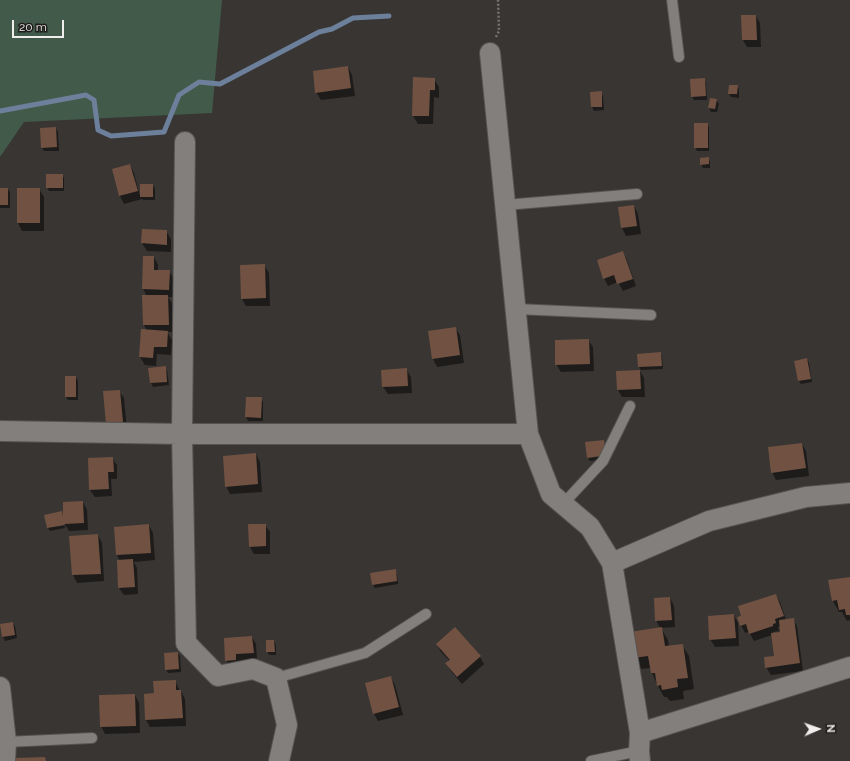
<!DOCTYPE html>
<style>
body{margin:0}
#map{position:relative;width:850px;height:761px;overflow:hidden;background:#383533;font-family:Raleway,sans-serif}
canvas{display:block}
.north{position:absolute;left:798px;top:709px;width:40px;height:40px;-webkit-text-stroke:3px #1f1d1c;paint-order:stroke;rotate:88deg;font-size:11px;font-weight:700;line-height:16px;text-align:center;color:#f0eeed}
.north::after{content:'';display:block;margin:auto;width:14px;height:18px;background:#f0eeed;clip-path:polygon(50% 0,100% 100%,50% 72%,0 100%)}
.scale{position:absolute;left:12px;top:20px;width:52px;height:18px;box-sizing:border-box;border:2px solid #f0eeed;border-top:0;padding-left:5px;font-size:12px;line-height:14px;white-space:nowrap;color:#f0eeed;-webkit-text-stroke:3px #1f1d1c;paint-order:stroke}
</style>
<div id="map">
<canvas width="850" height="761"></canvas>
<div class="north">N</div>
<div class="scale">20 m</div>
</div>
<script>
const ctx = document.querySelector('canvas').getContext('2d');
ctx.lineJoin = 'round';
function paint(path, color) { ctx.fillStyle = color; ctx.fill(path, 'evenodd'); }
const toPath = rows => new Path2D(rows.map(r => 'M' + r).join(''));
function strokePath(path, color, width, dash) { ctx.strokeStyle = color; ctx.lineWidth = width; ctx.lineCap = dash ? 'butt' : 'round'; ctx.setLineDash(dash || []); ctx.stroke(path); }
paint(toPath([
 [0,0,222,0,212,113,24,122,0,157]
]), '#425a49');
paint(toPath([
 [756,16,760,23,761,47,747,47,743,40],
 [348,67,352,75,355,96,321,100,316,92],
 [434,79,439,87,439,98,434,97,433,124,418,124,413,116],
 [704,79,706,82,707,100,694,100,692,97],
 [737,86,739,89,739,98,731,97,729,94],
 [601,92,603,96,604,110,594,111,592,107,591,93],
 [716,100,719,104,717,112,711,112,709,108],
 [707,124,709,127,709,151,697,151,695,147],
 [56,128,58,132,59,151,44,151,42,148],
 [708,158,710,162,710,168,703,168,701,164],
 [130,165,134,173,140,196,153,185,155,189,155,200,143,200,142,199,124,204,120,196,113,170],
 [62,175,64,178,64,191,49,191,47,187],
 [0,189,8,189,10,192,10,208,0,208],
 [39,189,44,197,44,231,22,231,18,223],
 [634,206,638,214,641,234,626,236,622,228,619,208],
 [143,230,166,231,171,239,171,252,147,251,142,243],
 [623,252,627,260,636,286,623,291,618,282,608,286,604,278],
 [154,257,158,265,158,271,169,271,174,279,173,297,168,297,172,303,172,332,167,332,172,340,171,355,157,354,156,366,145,365,140,357,142,330,147,331,144,325,147,296,143,289],
 [264,265,269,273,270,306,246,306,242,299],
 [455,328,460,335,464,363,437,367,433,359,429,332],
 [588,340,593,347,594,371,561,372,556,364],
 [660,353,662,356,663,369,641,370,639,367],
 [807,359,809,363,812,382,801,384,799,381,795,361],
 [165,367,167,370,169,385,153,387,151,383,149,368],
 [406,369,411,377,412,393,388,394,383,387],
 [640,371,644,378,645,397,622,397,618,390],
 [76,377,78,381,78,400,68,400,66,397],
 [119,391,124,398,127,430,112,431],
 [247,398,261,398,263,402,263,421,248,421,246,417],
 [802,444,806,451,809,476,776,480,772,472],
 [256,454,260,462,262,492,230,494,226,486],
 [607,456,607,459,590,461,588,458],
 [112,458,117,465,117,479,111,479,112,496,95,497,90,490],
 [83,502,87,510,88,530,69,531,64,523,65,528,50,531,48,528,62,513,64,517],
 [149,525,153,533,155,560,134,562,137,568,138,594,124,595,119,588,120,561,117,555,115,528],
 [265,525,270,532,270,554,254,554,250,547],
 [98,535,102,543,104,581,77,583,73,575,70,537],
 [395,570,397,574,398,584,375,588,373,585],
 [850,578,850,620,847,621,842,612,839,612,833,601,830,581],
 [776,595,780,602,786,620,793,619,797,626,803,671,771,675,766,667,775,656,772,635,754,641,749,632,745,633,741,625],
 [781,626,781,633,774,634,773,632,779,631,778,627],
 [670,598,674,606,675,627,661,628,668,640,669,647,682,645,689,656,694,689,683,691,684,699,670,701,667,697,664,697,658,686,652,673,651,668,641,669,634,657,660,628,656,620],
 [734,615,738,623,739,646,715,647,710,639],
 [13,623,15,626,17,638,5,641,3,637,1,625],
 [252,637,256,644,257,660,231,668,226,660],
 [274,641,276,645,276,655,269,655,267,651],
 [437,644,480,657,484,664,462,684,451,671,447,664,450,661,441,652],
 [178,653,180,656,181,672,168,673,166,669],
 [391,678,395,685,403,715,378,721,374,714,366,684],
 [175,681,180,691,181,691,185,699,186,726,150,727,146,720,155,694],
 [135,695,139,703,140,733,105,734,101,726]
]), '#0007');
strokePath(toPath([
 [0,111,86,95,94,100,98,130,111,136,164,132,179,95,199,82,220,84,319,32,332,29,353,18,389,16]
]), '#6d809b', 5);
paint(toPath([
 [741,15,756,15,757,40,742,40],
 [348,66,351,88,315,93,313,71],
 [413,77,435,78,435,90,430,90,429,116,412,116],
 [705,78,706,96,691,97,690,79],
 [729,85,738,85,737,94,728,94],
 [602,91,602,107,591,107,590,92],
 [710,98,717,99,715,109,708,108],
 [694,123,708,123,708,148,694,148],
 [56,127,57,147,41,148,40,128],
 [709,157,709,164,700,165,700,158],
 [130,164,138,191,119,196,112,169],
 [46,174,63,174,63,188,46,188],
 [140,184,153,184,153,197,140,197],
 [0,188,8,188,8,205,0,205],
 [17,188,40,188,40,223,17,223],
 [634,205,637,226,621,228,618,207],
 [142,229,167,230,167,245,141,243],
 [623,251,633,279,617,284,614,275,603,279,597,260],
 [143,256,154,256,154,270,170,270,169,290,142,289],
 [265,264,266,298,241,299,240,265],
 [142,295,168,295,169,325,143,325],
 [456,327,460,355,432,359,428,331],
 [141,329,168,331,167,347,154,347,153,358,139,357],
 [589,339,590,364,555,365,555,340],
 [661,352,662,366,638,367,637,354],
 [807,358,811,379,798,381,794,361],
 [166,366,167,382,150,383,148,368],
 [407,368,408,386,382,387,381,370],
 [640,370,641,389,617,390,616,371],
 [65,376,76,376,76,397,65,397],
 [120,390,123,422,106,424,103,391],
 [246,397,262,397,261,418,245,417],
 [604,440,606,455,587,458,585,442],
 [802,443,806,468,771,473,768,447],
 [256,453,258,484,225,487,223,456],
 [113,457,114,472,108,472,109,489,89,490,88,458],
 [83,501,84,523,64,524,65,525,47,528,44,515,62,511,63,516,63,502],
 [149,524,151,553,116,555,114,527],
 [248,524,266,524,266,546,249,547],
 [98,534,101,574,72,575,69,536],
 [133,559,135,587,118,588,117,560],
 [396,569,397,581,372,585,370,573],
 [850,577,850,615,846,615,845,609,839,610,837,600,832,601,828,580],
 [776,594,784,616,775,619,776,623,773,624,773,626,749,634,746,624,740,626,737,617,741,616,738,606],
 [670,597,672,620,655,621,654,598],
 [734,614,736,638,709,640,708,616],
 [794,618,800,663,765,668,764,657,774,656,771,633,780,632,779,620],
 [13,622,15,635,2,637,0,624],
 [455,627,481,656,457,677,445,663,450,660,436,644],
 [662,627,665,646,683,644,688,678,677,679,678,687,662,690,661,685,657,686,655,673,651,673,648,656,633,658,630,632],
 [252,636,254,653,236,654,236,660,225,661,224,638],
 [266,640,274,640,275,652,266,652],
 [178,652,179,669,165,670,164,653],
 [391,676,399,707,373,714,365,683],
 [176,680,176,690,181,690,183,718,145,720,144,694,154,693,153,681],
 [135,694,136,726,100,727,99,695],
 [45,757,46,761,16,761,16,758]
]), '#715242');
const lane = toPath([
 [672,0,679,57],
 [505,205,637,194],
 [516,309,651,315],
 [563,504,603,461,630,406],
 [276,678,365,653,426,614],
 [6,742,92,738],
 [591,761,639,751]
]);
const street = toPath([
 [490,53,528,434,551,494,590,527,612,563,640,733,639,751,640,761],
 [185,142,182,434,186,643,218,676,253,669,276,678,287,725,279,761],
 [0,431,182,434,528,434],
 [612,563,709,521,806,497,850,493],
 [0,687,6,742,5,761],
 [640,733,850,667]
]);
strokePath(lane, '#565352', 12);
strokePath(street, '#565352', 22);
strokePath(toPath([
 [496,37,499,31,498,0]
]), '#757270', 2.5, [2, 2]);
strokePath(lane, '#837f7d', 10);
strokePath(street, '#837f7d', 20);
</script>
